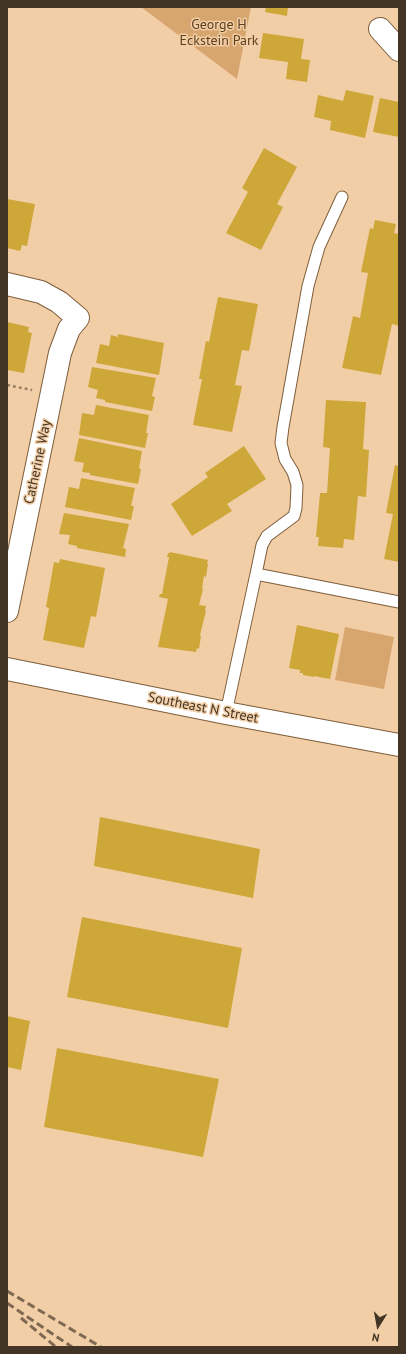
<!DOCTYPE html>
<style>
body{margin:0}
#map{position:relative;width:406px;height:1354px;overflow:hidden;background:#f2cea7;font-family:"PT Sans",sans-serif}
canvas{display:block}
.frame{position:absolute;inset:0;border:8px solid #433525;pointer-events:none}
.north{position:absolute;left:358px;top:1306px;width:40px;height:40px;-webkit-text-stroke:3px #f2cea7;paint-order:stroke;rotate:191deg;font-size:11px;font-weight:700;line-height:16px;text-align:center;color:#433525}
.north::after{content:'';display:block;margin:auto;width:14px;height:18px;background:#433525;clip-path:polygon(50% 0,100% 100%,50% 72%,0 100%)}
</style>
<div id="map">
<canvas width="406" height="1354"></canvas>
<div class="frame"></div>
<div class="north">N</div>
</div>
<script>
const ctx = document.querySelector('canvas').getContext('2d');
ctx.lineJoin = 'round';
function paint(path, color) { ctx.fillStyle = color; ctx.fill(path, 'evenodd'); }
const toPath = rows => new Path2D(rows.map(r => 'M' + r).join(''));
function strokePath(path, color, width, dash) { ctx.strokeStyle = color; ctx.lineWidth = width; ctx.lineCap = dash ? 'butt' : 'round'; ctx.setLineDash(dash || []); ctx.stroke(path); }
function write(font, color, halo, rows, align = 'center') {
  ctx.font = font + ' "PT Sans",sans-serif'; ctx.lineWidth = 3; ctx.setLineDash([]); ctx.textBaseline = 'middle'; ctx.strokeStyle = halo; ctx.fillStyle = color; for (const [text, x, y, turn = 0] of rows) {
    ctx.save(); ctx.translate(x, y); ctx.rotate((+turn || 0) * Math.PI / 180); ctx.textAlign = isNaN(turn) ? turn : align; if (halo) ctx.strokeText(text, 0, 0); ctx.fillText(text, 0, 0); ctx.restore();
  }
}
paint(toPath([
 [141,7,251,7,237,79],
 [345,627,394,637,384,689,335,680]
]), '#d7a66f');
paint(toPath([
 [266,7,288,7,287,16,265,12],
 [263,33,304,39,301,59,310,60,307,82,286,79,288,62,259,58],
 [346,90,374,96,365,138,330,130,331,121,314,117,318,95,343,101],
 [380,98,399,102,399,137,373,132],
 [264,148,297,167,277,204,283,207,261,250,226,233,248,192,242,188],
 [7,199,35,204,27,246,22,245,20,251,7,248],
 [375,220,396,224,394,233,399,234,399,326,392,324,381,375,342,368,353,316,360,318,368,273,361,272,370,228,373,229],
 [218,297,258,304,249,351,242,350,235,385,242,386,232,432,193,425,202,379,199,379,206,341,209,342],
 [7,322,29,327,28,332,32,333,24,373,7,370],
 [118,334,164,343,159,375,96,363,100,344,109,346,111,335,118,337],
 [92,367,156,378,152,396,155,397,152,411,105,402,105,400,96,398,98,390,88,387],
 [326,400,366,402,363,449,369,450,366,497,358,496,354,540,344,539,343,548,318,546,319,537,316,537,320,493,327,493,330,448,323,447],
 [96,405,149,415,146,433,148,433,145,448,79,435,82,413,94,415],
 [79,438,142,451,139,468,141,469,138,484,90,475,90,473,82,472,84,463,74,461],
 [244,446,266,479,227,504,232,511,192,536,171,504,208,477,205,473],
 [395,465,399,466,399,562,384,559,393,514,386,513],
 [81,478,135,488,131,506,134,506,131,520,65,507,69,487,79,489],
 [64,513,129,524,123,548,126,549,125,557,77,548,77,546,68,544,70,535,59,534],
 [170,552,208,560,207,564,208,564,206,577,204,576,202,589,203,589,199,605,206,606,205,611,206,611,200,635,201,636,199,649,197,648,196,652,158,647,168,599,159,597,160,594,162,594,169,557,167,557,168,553,170,553],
 [60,559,105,568,96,617,91,616,84,648,43,640,49,608,46,607,54,562,59,563],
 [297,625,339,634,330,679,314,676,314,677,303,675,303,673,300,673,300,670,289,668],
 [100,817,260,849,253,898,94,866],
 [82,917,242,948,228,1028,67,997],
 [7,1016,30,1021,21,1070,7,1067],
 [57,1048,219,1079,203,1157,44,1127]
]), '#cea739');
const service = toPath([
 [342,197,319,247,308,286,283,427,281,443,285,459,293,472,297,485,296,508,294,516,267,536,262,545,256,574,399,602],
 [226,713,256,574]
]);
const minor = toPath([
 [380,29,399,50],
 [7,284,41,292,59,302,78,318,69,329,60,353,7,611]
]);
const tertiary = toPath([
 [7,669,226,713,399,745]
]);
strokePath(service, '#7d5e3b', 13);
strokePath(minor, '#7d5e3b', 24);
strokePath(tertiary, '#7d5e3b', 24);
strokePath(toPath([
 [7,385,32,390]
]), '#977f64', 2.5, [3, 3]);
strokePath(service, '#fff', 11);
strokePath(minor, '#fff', 22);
strokePath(tertiary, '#fff', 22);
strokePath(toPath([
 [7,1291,101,1347],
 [7,1303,72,1347],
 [21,1318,56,1347]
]), '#7f6952', 3, [8, 4]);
write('14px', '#5e401d', '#f2cea7', [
 ["George H",219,25],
 ["Eckstein Park",219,41]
]);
write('14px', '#433525', '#f2cea7', [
 ["Catherine Way",38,462,-78],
 ["Southeast N Street",203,708,11]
]);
</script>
